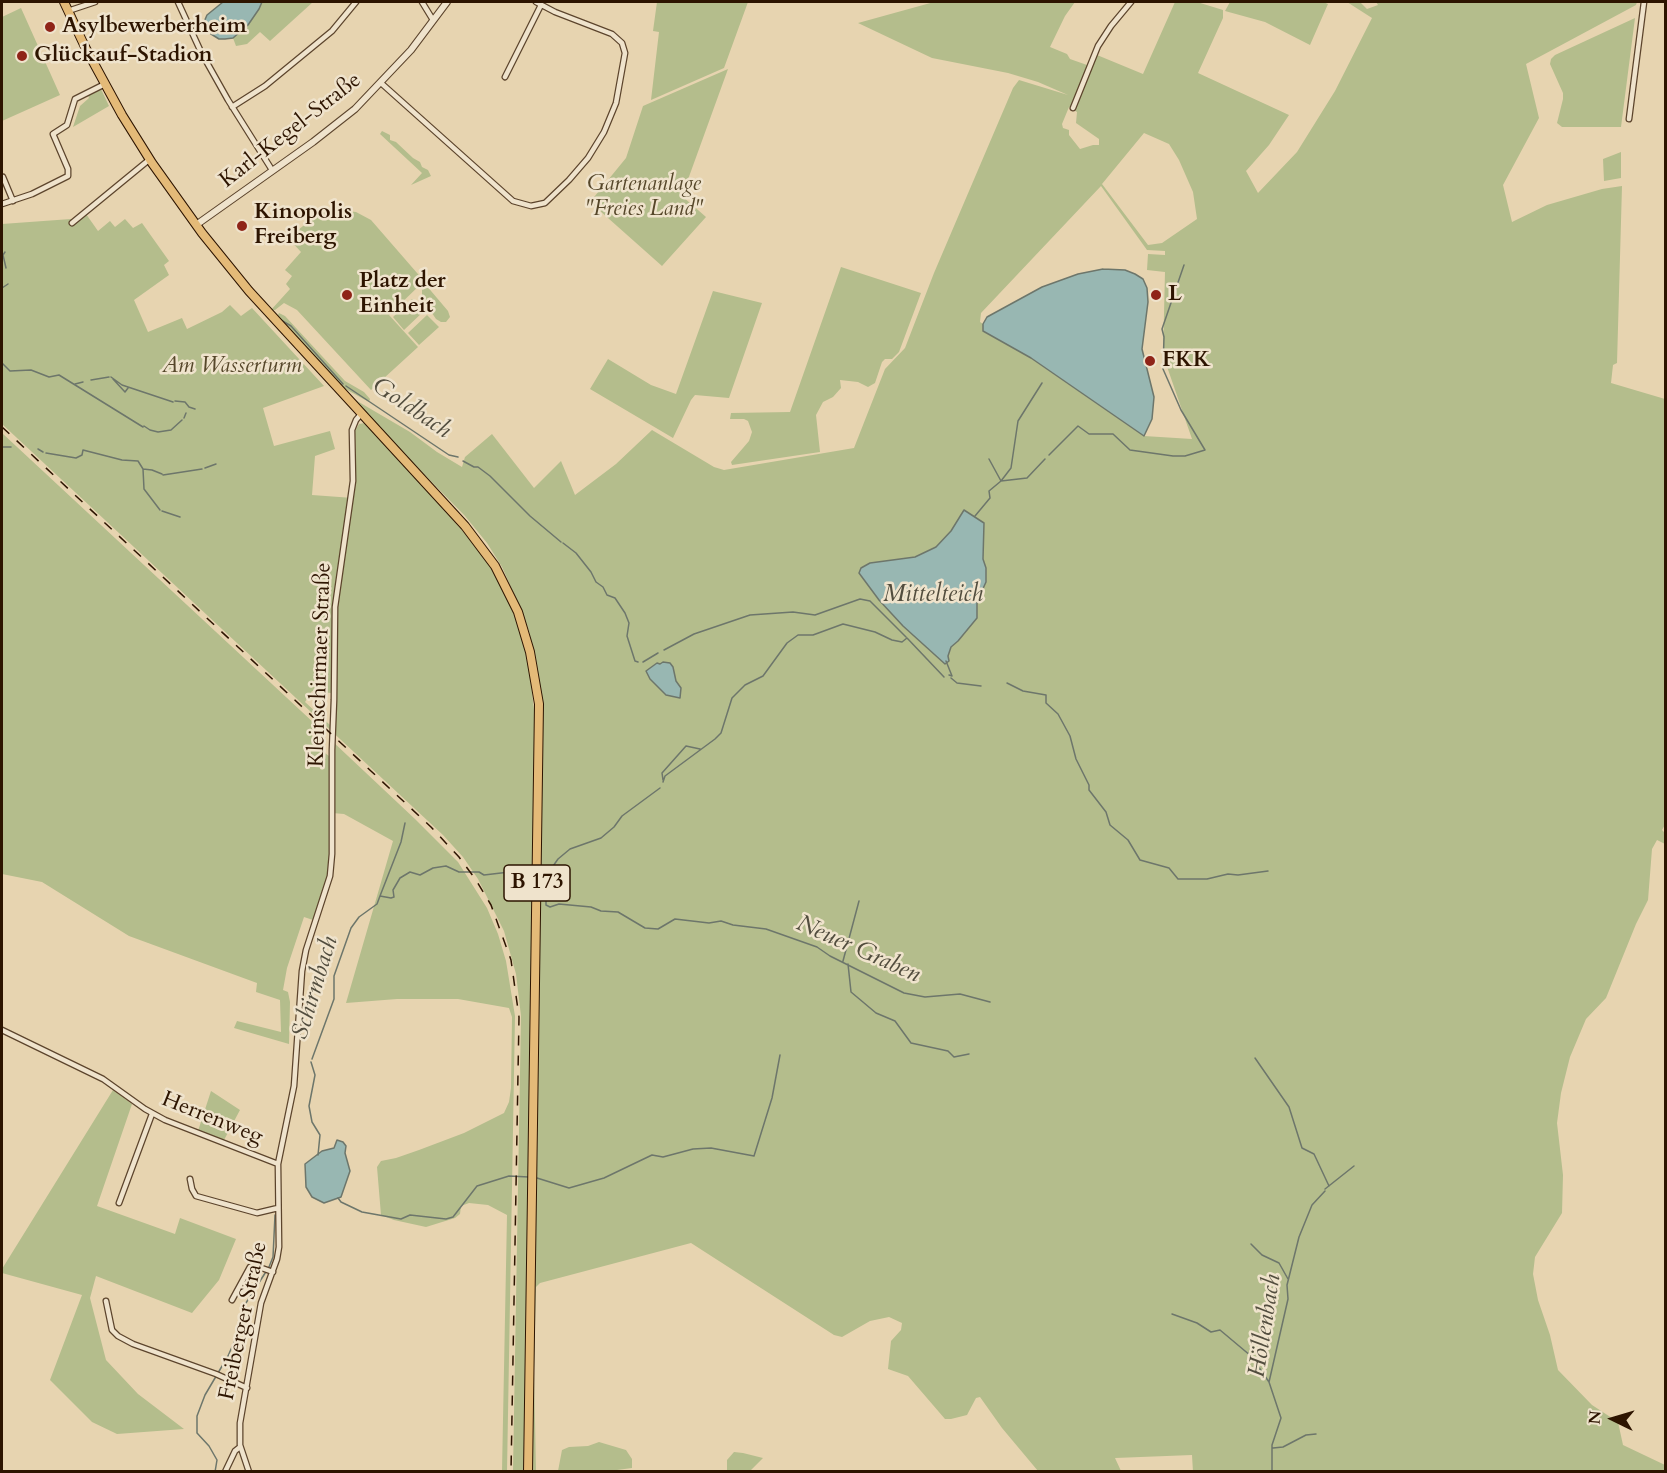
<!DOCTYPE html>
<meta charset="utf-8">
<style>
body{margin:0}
#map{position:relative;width:1667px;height:1473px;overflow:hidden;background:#e7d4b0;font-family:Cardo,serif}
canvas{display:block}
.frame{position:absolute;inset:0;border:3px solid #2d1400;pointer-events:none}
.north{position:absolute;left:1583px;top:1389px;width:60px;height:60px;-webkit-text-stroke:4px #efe3cc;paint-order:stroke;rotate:275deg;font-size:16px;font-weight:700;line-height:24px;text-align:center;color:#2d1400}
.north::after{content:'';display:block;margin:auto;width:21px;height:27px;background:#2d1400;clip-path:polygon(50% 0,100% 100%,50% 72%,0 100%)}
</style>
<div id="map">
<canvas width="1667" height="1473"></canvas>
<div class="frame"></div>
<div class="north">N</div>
</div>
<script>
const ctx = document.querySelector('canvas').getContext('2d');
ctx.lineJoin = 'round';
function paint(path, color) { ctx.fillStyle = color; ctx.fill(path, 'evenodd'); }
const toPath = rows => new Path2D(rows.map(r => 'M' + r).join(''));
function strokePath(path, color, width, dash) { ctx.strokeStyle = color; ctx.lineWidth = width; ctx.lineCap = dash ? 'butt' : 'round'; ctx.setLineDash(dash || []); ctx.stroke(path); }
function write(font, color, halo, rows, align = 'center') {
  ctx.font = font + ' Cardo,serif'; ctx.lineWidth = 5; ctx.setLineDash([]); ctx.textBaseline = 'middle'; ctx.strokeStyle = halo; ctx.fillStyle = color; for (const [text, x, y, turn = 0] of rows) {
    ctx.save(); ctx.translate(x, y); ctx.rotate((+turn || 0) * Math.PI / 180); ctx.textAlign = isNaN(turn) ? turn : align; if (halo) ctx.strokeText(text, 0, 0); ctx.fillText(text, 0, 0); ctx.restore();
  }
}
paint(toPath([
 [262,2,313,2,270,41,260,32,247,44,236,46,233,38,248,25,259,9],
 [657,2,748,2,724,68,651,100,659,32,653,31],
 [934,2,1075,2,1065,16,1050,47,1067,54,1070,59,1087,65,1092,69,1097,55,1143,74,1175,2,1197,2,1223,10,1223,18,1198,73,1289,115,1269,145,1246,171,1258,193,1297,152,1335,91,1372,18,1347,2,1360,2,1367,9,1378,5,1376,2,1637,2,1636,5,1526,64,1539,118,1503,185,1512,222,1547,205,1602,189,1622,186,1617,363,1613,365,1611,383,1665,399,1666,823,1662,830,1665,833,1665,844,1657,840,1652,849,1648,900,1636,924,1606,998,1586,1019,1570,1057,1561,1093,1557,1123,1563,1175,1562,1213,1535,1257,1533,1274,1538,1300,1550,1335,1558,1370,1592,1405,1618,1422,1623,1445,1665,1465,1665,1471,1193,1472,1192,1455,1115,1458,1121,1471,1038,1471,1002,1428,980,1397,976,1398,967,1415,951,1419,945,1419,908,1376,888,1369,891,1341,901,1330,902,1323,889,1317,870,1321,842,1337,834,1335,691,1243,540,1283,536,1287,534,1370,536,1471,531,1471,533,1283,537,1165,542,747,539,680,529,631,519,605,502,567,487,543,465,516,374,423,352,398,410,432,437,452,462,467,465,457,492,434,534,488,561,461,575,495,616,464,652,430,714,467,724,470,854,448,885,369,905,348,934,273,1013,88,1019,80,1068,95,1038,82,1008,73,932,58,858,23],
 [1069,107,1077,112,1076,123,1099,139,1099,145,1093,145,1080,149,1069,135,1069,130,1063,128,1062,124],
 [1144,133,1169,144,1179,160,1193,192,1197,219,1162,243,1148,245,1102,184],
 [1101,186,1147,250,1165,251,1165,255,1148,254,1147,270,1165,272,1163,355,1192,439,1144,436,1031,358,983,331,983,324,980,322,981,313],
 [964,510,984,523,983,559,986,568,981,595,977,602,977,618,958,641,951,647,945,664,903,626,879,600,859,573,870,563,915,557,936,547,951,532],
 [657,663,673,667,676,681,681,688,666,695,650,679,652,668],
 [1230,2,1323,2,1328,4,1310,45,1265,22,1225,11],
 [21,8,60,95,2,121,2,17],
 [1635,18,1621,127,1562,127,1557,123,1563,99,1563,93,1550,64,1551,59,1555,55],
 [728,69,682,196,706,217,662,266,590,202,626,158,643,106],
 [101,89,109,106,73,127,80,106,89,98,88,95],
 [382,131,390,135,390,140,396,142,413,158,420,162,422,167,428,170,431,176,411,185,408,184,411,185,422,173,380,134],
 [1621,152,1621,178,1604,181,1603,159],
 [330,209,356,212,371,220,424,281,389,315,418,347,371,390,297,310,284,303,275,310,271,310,290,289,286,284,292,276,285,270,301,252,288,238,318,214],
 [86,214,98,231,110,221,115,227,125,219,133,228,142,223,169,261,164,265,169,275,134,300,148,332,182,318,187,329,222,312,230,305,241,316,252,308,324,386,263,408,274,446,330,431,335,449,315,456,312,495,353,498,356,474,355,431,359,424,365,423,480,550,504,590,521,632,528,658,535,718,526,1471,513,1471,521,1016,516,974,504,931,478,879,463,857,443,835,2,424,2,224,71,219,76,222],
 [312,691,331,693,330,725,305,702],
 [841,267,921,293,899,352,892,359,885,359,882,362,875,383,868,387,858,382,840,380,841,388,833,397,823,402,816,415,820,452,732,465,731,462,749,441,752,432,748,421,744,419,730,419,731,413,790,412],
 [426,285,448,311,450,317,446,322,441,322,436,319,422,298,422,290],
 [713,291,762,303,729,398,695,395,691,400,673,438,590,389,608,359,651,385,676,394],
 [412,299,424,311,404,330,393,317],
 [279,313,285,316,345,381,364,392,370,399,369,402,342,387,277,317],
 [427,315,439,327,419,345,408,333],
 [2,433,315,724,312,735,314,745,329,756,331,740,415,819,458,862,487,908,498,934,506,961,515,1016,507,1471,502,1471,507,1215,488,1205,469,1203,461,1206,460,1214,455,1218,426,1227,394,1220,381,1215,377,1167,381,1161,396,1158,419,1150,464,1133,504,1113,509,1102,511,1088,512,1017,509,1008,458,999,397,999,346,1003,393,841,344,814,332,813,331,854,326,889,313,920,304,917,287,968,283,990,288,992,290,1002,289,1044,234,1028,237,1021,281,1032,280,1000,256,992,257,983,129,936,42,882,2,874],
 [113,1090,132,1104,97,1206,175,1234,180,1218,236,1239,219,1280,192,1313,96,1276,90,1298,106,1360,138,1394,184,1429,117,1434,92,1422,50,1380,82,1295,2,1273,2,1269],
 [211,1091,240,1110,224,1140,198,1131],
 [599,1442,626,1450,632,1459,632,1468,602,1472,558,1471,562,1450,569,1447,588,1446],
 [734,1452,743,1453,763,1458,750,1471,727,1471,727,1460]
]), '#b4bd8c');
const water = toPath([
 [223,2,262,2,259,9,248,25,233,38,225,39,219,39,211,34,204,22,207,15,223,2],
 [1103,269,1125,270,1135,274,1143,279,1147,288,1148,302,1142,349,1154,397,1152,419,1144,436,1031,358,983,331,983,324,987,317,1042,287,1078,274,1103,269],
 [964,510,984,523,983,559,986,568,986,582,977,602,977,618,958,641,951,647,948,656,949,661,945,664,903,626,879,600,859,573,861,568,870,563,915,557,936,547,951,531,964,510],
 [663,662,670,663,673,667,676,681,681,688,680,698,666,695,650,679,646,671,657,663,660,664,663,662],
 [337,1140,343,1142,346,1146,345,1153,350,1171,341,1197,324,1203,312,1197,306,1187,305,1164,322,1151,334,1148,337,1140]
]);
paint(water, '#98b7b2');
strokePath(water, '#6d766b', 1.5);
strokePath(toPath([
 [5,252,3,255,6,268],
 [2,288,8,284],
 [281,320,291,326,343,384],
 [2,363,10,371,31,370,49,377,59,375,143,427],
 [111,377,122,385,173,402],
 [113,379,125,392,128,388],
 [91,380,109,377],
 [75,384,83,382],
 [346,386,449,455,458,457],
 [175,401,185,402,189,407,195,409],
 [184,418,186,413],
 [144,426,150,430,158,432,171,430,182,420],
 [2,447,11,447],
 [38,449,43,452],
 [46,453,76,458,82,455,83,450,122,460,138,461,143,469,152,470,162,474],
 [1049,455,1078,426,1089,434,1113,434,1130,450,1173,456,1185,456,1205,450,1181,410,1163,369,1164,337,1162,329,1184,265],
 [989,459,1001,481,1027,478,1045,459],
 [463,461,474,467,478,467,490,476,530,516,561,542],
 [205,468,216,464],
 [143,469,144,489,160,510],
 [163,475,202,469],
 [162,511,180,517],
 [975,516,990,498,989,491,1001,481,1011,468,1018,421,1042,383],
 [563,543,576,553,591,572,596,582,603,587,607,595,615,598,625,613,629,623,627,636,635,661,638,662],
 [664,650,694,634,750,615,793,612,815,615,860,599,870,601,906,637],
 [946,661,952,676,949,675],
 [643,662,658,653],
 [951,678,957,683,981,686],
 [1007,683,1023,691,1046,695,1046,703,1058,714,1070,736,1076,759,1089,785,1089,790,1106,812,1110,825,1128,840,1140,860,1169,868,1178,879,1207,879,1228,874,1238,875,1268,871],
 [663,780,662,773,686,746,700,749],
 [663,782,665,776,715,739,721,733,732,698,745,685,763,676,787,643,798,635,813,635,843,624,875,632,892,640,902,642,907,638,944,677],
 [546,895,544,885,546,883,551,869,558,859,570,849,601,838,614,827,622,816,660,788],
 [380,896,401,842,405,823],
 [546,898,546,905,550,907,559,904,591,907,601,911,618,912,645,928,658,929,675,919,709,923,721,921,733,925,766,929,817,947,830,956,904,993,925,997,960,994,990,1002],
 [843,961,859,901],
 [848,964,851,992,876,1013,895,1021,911,1043,948,1051,954,1057,969,1054],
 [1255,1058,1289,1107,1302,1148,1314,1154,1329,1186],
 [312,1059,334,999,334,976,351,928,359,917,377,904,380,896,391,898,394,897,393,890,400,878,410,872,420,875,433,868,446,866,459,872,479,872,484,875,518,871,530,883],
 [311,1062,315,1075,309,1106,312,1122,320,1135,318,1155],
 [537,1178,569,1188,604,1178,652,1155,663,1157,693,1149,711,1148,754,1156,772,1098,780,1055],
 [1325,1189,1354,1166],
 [338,1198,341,1202,362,1212,401,1219,410,1215,446,1219,453,1217,477,1186,509,1176,529,1177],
 [1251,1244,1262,1255,1279,1263,1288,1279],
 [1172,1314,1197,1323,1211,1332,1220,1330,1251,1356,1269,1382],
 [1273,1448,1283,1447,1306,1435,1316,1434],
 [215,1472,217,1460,209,1446,197,1433,197,1416,205,1395,228,1356,239,1331,244,1306,269,1267,273,1257,275,1215],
 [1272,1472,1272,1445,1281,1418,1269,1382,1288,1299,1287,1285,1299,1237,1312,1205,1325,1191]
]), '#6d766b', 1.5);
const minor = toPath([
 [178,2,201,52,228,100,272,170],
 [422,2,433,20],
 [68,11,95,2],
 [505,77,541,5],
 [381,83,513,201,531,206,545,203,569,180,588,158,604,132,616,103,625,53,622,43,612,34,555,12,536,2],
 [232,107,265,86,332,31,356,2],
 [1073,108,1098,46,1111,26,1131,2],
 [1629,119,1644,2],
 [3,177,13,201],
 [2,204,32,194,68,176,68,169,53,134,67,125,75,99,105,84],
 [72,223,150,159],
 [2,1030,103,1079,145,1109,165,1120,278,1164],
 [190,1179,192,1189,196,1196,257,1213,278,1208],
 [119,1203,152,1114],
 [232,1300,250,1267,256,1266,273,1272],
 [106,1301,112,1330,118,1336,133,1344,216,1374,247,1388],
 [225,1472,235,1451,240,1447],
 [249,1472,240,1445,240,1423,261,1303,277,1259,279,1247,278,1164,294,1086,302,971,306,950,330,876,332,854,332,750,334,700,335,607,353,481,352,430,356,420,361,414]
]);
const tertiary = toPath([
 [196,225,313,142,355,109,411,50,447,2]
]);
const primary = toPath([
 [64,2,85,47,122,115,152,163,202,233,249,291,465,526,495,566,518,612,530,652,539,704,528,1472]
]);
strokePath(minor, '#5c442c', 7);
strokePath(tertiary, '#5c442c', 8);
strokePath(primary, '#2d1400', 10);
strokePath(minor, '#efe3cc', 4.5);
strokePath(tertiary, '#efe3cc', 6);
strokePath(primary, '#e4ba78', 8);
strokePath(toPath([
 [2,427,431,827,459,857,476,880,491,905,511,960,519,1017,511,1472]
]), '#2d1400', 1.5, [10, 10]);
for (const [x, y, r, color] of [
 [50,27,6,"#8f2418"],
 [22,56,6,"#8f2418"],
 [242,226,6,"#8f2418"],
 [347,295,6,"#8f2418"],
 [1156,295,6,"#8f2418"],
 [1150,361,6,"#8f2418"]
]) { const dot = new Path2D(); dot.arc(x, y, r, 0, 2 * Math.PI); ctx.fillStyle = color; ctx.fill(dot); strokePath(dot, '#efe3cc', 2); }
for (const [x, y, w] of [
 [537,883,66]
]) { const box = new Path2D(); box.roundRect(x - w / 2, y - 18, w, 36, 4.5); ctx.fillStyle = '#efe3cc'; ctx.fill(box); strokePath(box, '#2d1400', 1.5); }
write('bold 21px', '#2d1400', null, [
 ["B 173",537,883]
]);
write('bold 22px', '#2d1400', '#efe3cc', [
 ["Asylbewerberheim",62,27],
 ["Glückauf-Stadion",34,56],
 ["Kinopolis",254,213],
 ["Freiberg",254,238],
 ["Platz der",359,282],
 ["Einheit",359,307],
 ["L",1168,295],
 ["FKK",1162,361]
], 'left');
write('22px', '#2d1400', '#efe3cc', [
 ["Karl-Kegel-Straße",291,131,-38],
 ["Kleinschirmaer Straße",321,665,-88],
 ["Herrenweg",212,1119,22],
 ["Freiberger Straße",244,1321,-78]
]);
write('italic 22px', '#56472a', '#efe3cc', [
 ["Gartenanlage",644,185],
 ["\"Freies Land\"",644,210],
 ["Am Wasserturm",232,367]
]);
write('italic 24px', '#524d3e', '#efe3cc', [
 ["Goldbach",411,409,34],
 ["Mittelteich",933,595],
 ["Neuer Graben",858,950,24],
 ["Schirmbach",316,988,-73],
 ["Höllenbach",1266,1326,-81]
]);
</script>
